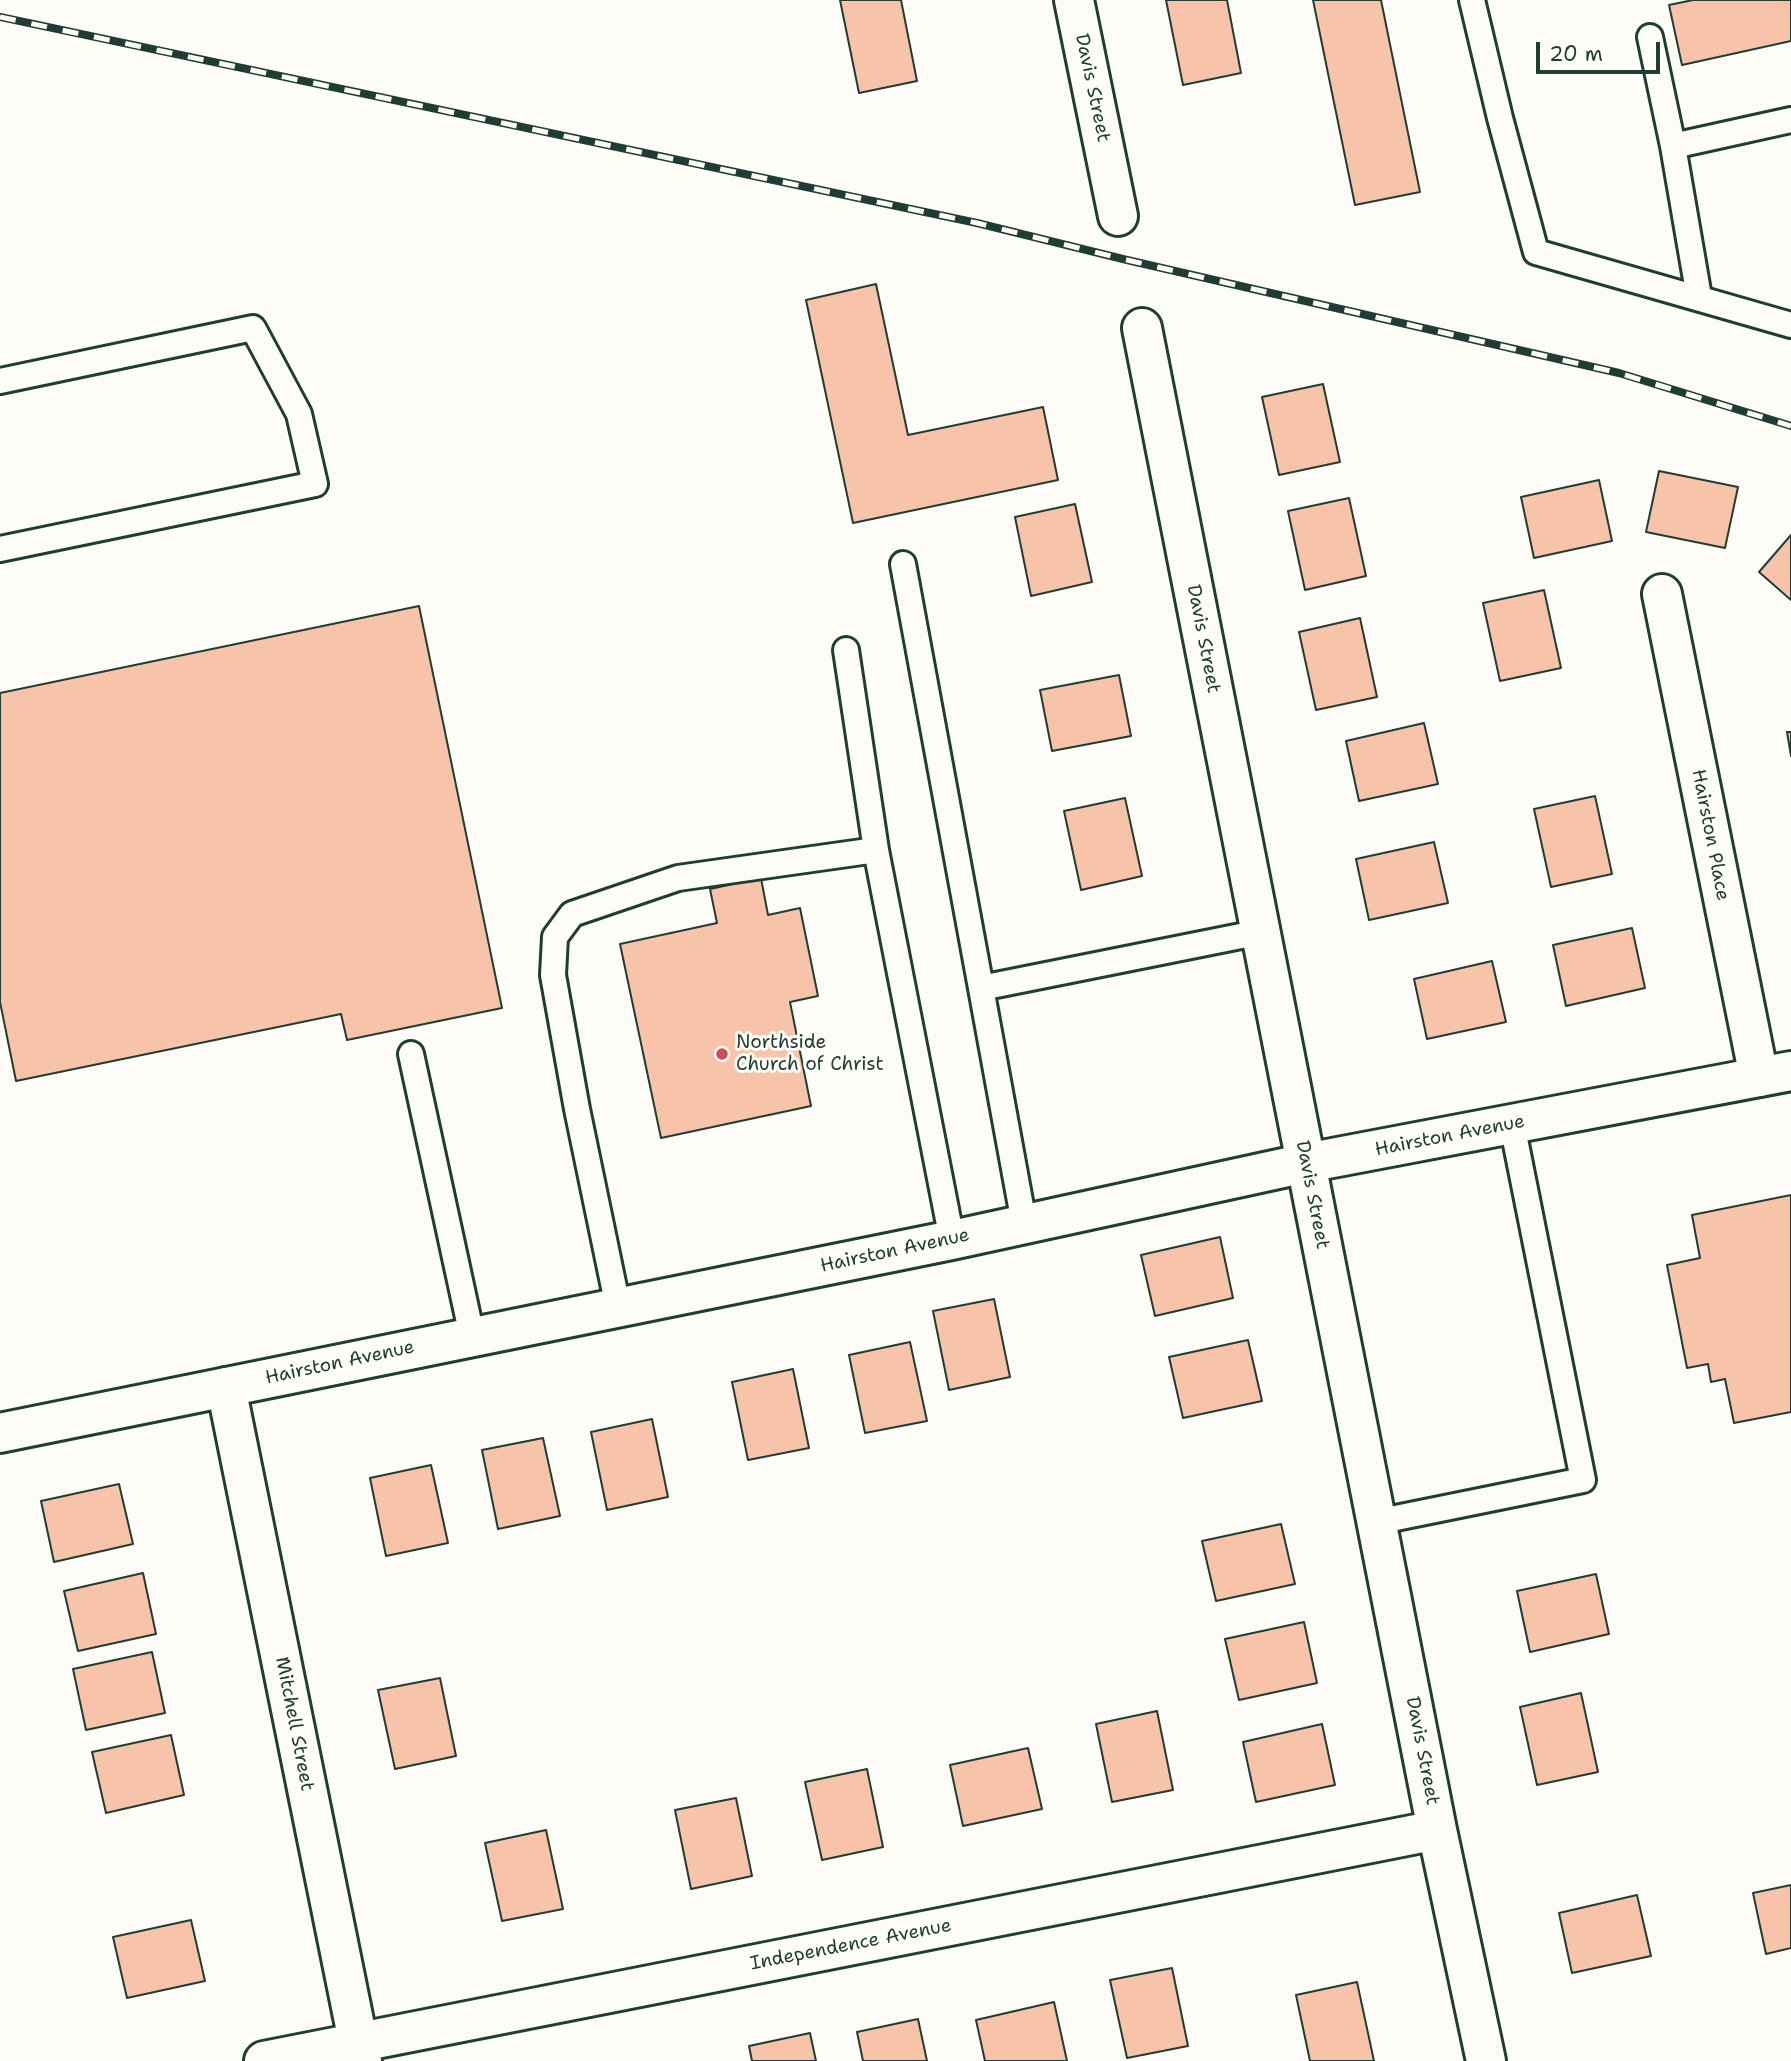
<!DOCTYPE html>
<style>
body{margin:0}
#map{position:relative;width:1791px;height:2061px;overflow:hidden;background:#fdfcf7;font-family:"Shantell Sans",sans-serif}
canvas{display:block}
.scale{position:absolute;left:1536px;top:42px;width:124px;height:32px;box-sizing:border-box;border:4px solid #1f3d34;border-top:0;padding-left:9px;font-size:21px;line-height:24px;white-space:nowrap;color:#1f3d34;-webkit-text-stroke:5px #fdfcf7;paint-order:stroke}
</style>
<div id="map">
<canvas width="1791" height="2061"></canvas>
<div class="scale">20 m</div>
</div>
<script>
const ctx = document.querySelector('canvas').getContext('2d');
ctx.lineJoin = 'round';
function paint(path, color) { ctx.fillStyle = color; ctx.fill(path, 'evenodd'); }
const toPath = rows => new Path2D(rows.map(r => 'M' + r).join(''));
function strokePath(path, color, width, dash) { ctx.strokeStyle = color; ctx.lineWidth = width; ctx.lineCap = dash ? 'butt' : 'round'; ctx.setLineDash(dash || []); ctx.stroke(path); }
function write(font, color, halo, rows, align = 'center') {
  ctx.font = font + ' "Shantell Sans",sans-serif'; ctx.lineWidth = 6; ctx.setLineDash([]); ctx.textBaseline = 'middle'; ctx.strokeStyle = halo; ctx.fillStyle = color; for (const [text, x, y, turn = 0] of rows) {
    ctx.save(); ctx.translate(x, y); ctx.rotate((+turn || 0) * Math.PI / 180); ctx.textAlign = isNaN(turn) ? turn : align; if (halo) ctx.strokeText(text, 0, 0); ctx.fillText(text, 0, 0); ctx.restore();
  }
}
const building = toPath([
 [840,0,901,0,917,81,859,93,840,0],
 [1166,0,1227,0,1241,73,1183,85,1166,0],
 [1313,0,1381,0,1420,192,1355,205,1313,0],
 [1693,0,1791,0,1791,41,1682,65,1669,5,1693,0],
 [876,284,908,435,1043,407,1058,480,853,523,806,300,876,284],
 [1323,384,1340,462,1279,475,1262,397,1323,384],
 [1659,471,1738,487,1725,548,1646,532,1659,471],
 [1599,480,1612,541,1534,558,1521,497,1599,480],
 [1349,498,1366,576,1305,590,1288,511,1349,498],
 [1075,504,1092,582,1031,596,1015,517,1075,504],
 [1791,535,1791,600,1759,572,1791,535],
 [1544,590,1561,668,1500,681,1483,603,1544,590],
 [419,606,502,1008,347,1040,341,1014,16,1081,0,1002,0,693,419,606],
 [1360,618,1377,697,1316,710,1299,632,1360,618],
 [1119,675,1131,736,1052,751,1040,690,1119,675],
 [1424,723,1438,784,1359,801,1346,741,1424,723],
 [1787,732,1791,732,1791,756,1787,732],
 [1595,796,1612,874,1551,887,1534,809,1595,796],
 [1125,798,1142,876,1081,890,1064,811,1125,798],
 [1434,842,1448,903,1369,920,1356,859,1434,842],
 [761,878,768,915,800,908,818,996,790,1002,811,1106,661,1138,620,944,717,923,710,889,761,878],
 [1632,928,1645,988,1566,1006,1553,945,1632,928],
 [1492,961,1506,1022,1427,1039,1414,979,1492,961],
 [1791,1195,1791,1412,1734,1423,1725,1379,1711,1382,1708,1364,1687,1368,1667,1265,1700,1258,1692,1215,1791,1195],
 [1220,1237,1233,1298,1155,1316,1141,1255,1220,1237],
 [994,1299,1010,1377,949,1390,933,1311,994,1299],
 [1248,1340,1262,1401,1183,1418,1169,1357,1248,1340],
 [910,1342,927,1421,865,1433,849,1355,910,1342],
 [793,1369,809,1448,748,1460,732,1382,793,1369],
 [652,1419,668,1497,607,1510,591,1432,652,1419],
 [543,1438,560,1516,498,1529,482,1450,543,1438],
 [431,1465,448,1543,386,1556,370,1478,431,1465],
 [119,1484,133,1544,54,1562,41,1501,119,1484],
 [1281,1524,1295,1584,1216,1601,1202,1541,1281,1524],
 [143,1573,156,1634,78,1651,64,1591,143,1573],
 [1596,1574,1609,1634,1530,1652,1517,1591,1596,1574],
 [1304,1622,1317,1683,1239,1700,1225,1639,1304,1622],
 [152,1652,165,1713,86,1730,73,1669,152,1652],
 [440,1678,456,1756,395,1769,378,1690,440,1678],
 [1581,1693,1598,1772,1537,1785,1520,1707,1581,1693],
 [1157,1711,1173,1790,1112,1802,1096,1724,1157,1711],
 [1322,1724,1335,1785,1256,1802,1243,1742,1322,1724],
 [171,1735,184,1795,106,1813,92,1752,171,1735],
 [1028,1748,1042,1809,963,1826,950,1765,1028,1748],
 [867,1769,883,1847,822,1860,805,1782,867,1769],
 [736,1798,752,1876,691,1889,675,1810,736,1798],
 [546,1830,563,1909,502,1921,485,1843,546,1830],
 [1791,1885,1791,1948,1766,1954,1753,1893,1791,1885],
 [1637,1895,1651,1956,1572,1973,1559,1913,1637,1895],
 [191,1920,205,1981,127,1998,113,1937,191,1920],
 [1172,1968,1188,2046,1127,2058,1110,1980,1172,1968],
 [1357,1982,1374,2061,1310,2061,1296,1995,1357,1982],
 [1054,2002,1067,2061,985,2061,976,2020,1054,2002],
 [918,2019,927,2061,863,2061,857,2032,918,2019],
 [810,2033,816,2061,752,2061,749,2046,810,2033]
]);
paint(building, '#f8c4a9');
strokePath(building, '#1f3d34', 2);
const service = toPath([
 [1472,0,1500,118,1536,252,1791,325],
 [1650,37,1673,146,1699,297],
 [1673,146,1791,120],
 [0,381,253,328,299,414,315,484,0,549],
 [903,564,981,988],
 [846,650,876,850],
 [411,1054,472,1336],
 [1024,1223,981,988,1261,932],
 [618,1307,577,1109,553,975,555,937,572,914,678,878,876,850,952,1240],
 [1376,1522,1583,1480,1512,1124]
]);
const minor = toPath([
 [1074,0,1118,216],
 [1142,328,1437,1830,1486,2061],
 [1662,594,1759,1077],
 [226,1387,362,2061],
 [264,2061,1437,1830]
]);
const tertiary = toPath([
 [0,1433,952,1240,1306,1163,1791,1071]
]);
strokePath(service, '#1f3d34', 30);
strokePath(minor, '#1f3d34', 44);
strokePath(tertiary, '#1f3d34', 44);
strokePath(service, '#fdfcf7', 24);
strokePath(minor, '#fdfcf7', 38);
strokePath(tertiary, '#fdfcf7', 38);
const rail = toPath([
 [0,17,977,223,1127,260,1619,373,1791,426]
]);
strokePath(rail, '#1f3d34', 8);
strokePath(rail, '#fdfcf7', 5, [16]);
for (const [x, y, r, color] of [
 [722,1054,7,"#d1495b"]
]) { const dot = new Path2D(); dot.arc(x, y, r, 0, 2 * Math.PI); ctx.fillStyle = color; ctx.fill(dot); strokePath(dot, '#fdfcf7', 2.5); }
write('19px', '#1f3d34', '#fdfcf7', [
 ["Davis Street",1092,88,78],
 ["Davis Street",1203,639,79],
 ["Hairston Place",1710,835,79],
 ["Hairston Avenue",1450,1136,-11],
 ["Davis Street",1312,1195,79],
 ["Hairston Avenue",895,1251,-12],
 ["Hairston Avenue",340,1363,-12],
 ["Mitchell Street",294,1724,79],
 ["Davis Street",1422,1751,79],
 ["Independence Avenue",851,1945,-11]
]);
write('19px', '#1f3d34', '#fdfcf7', [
 ["Northside",736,1043],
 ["Church of Christ",736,1065]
], 'left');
</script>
